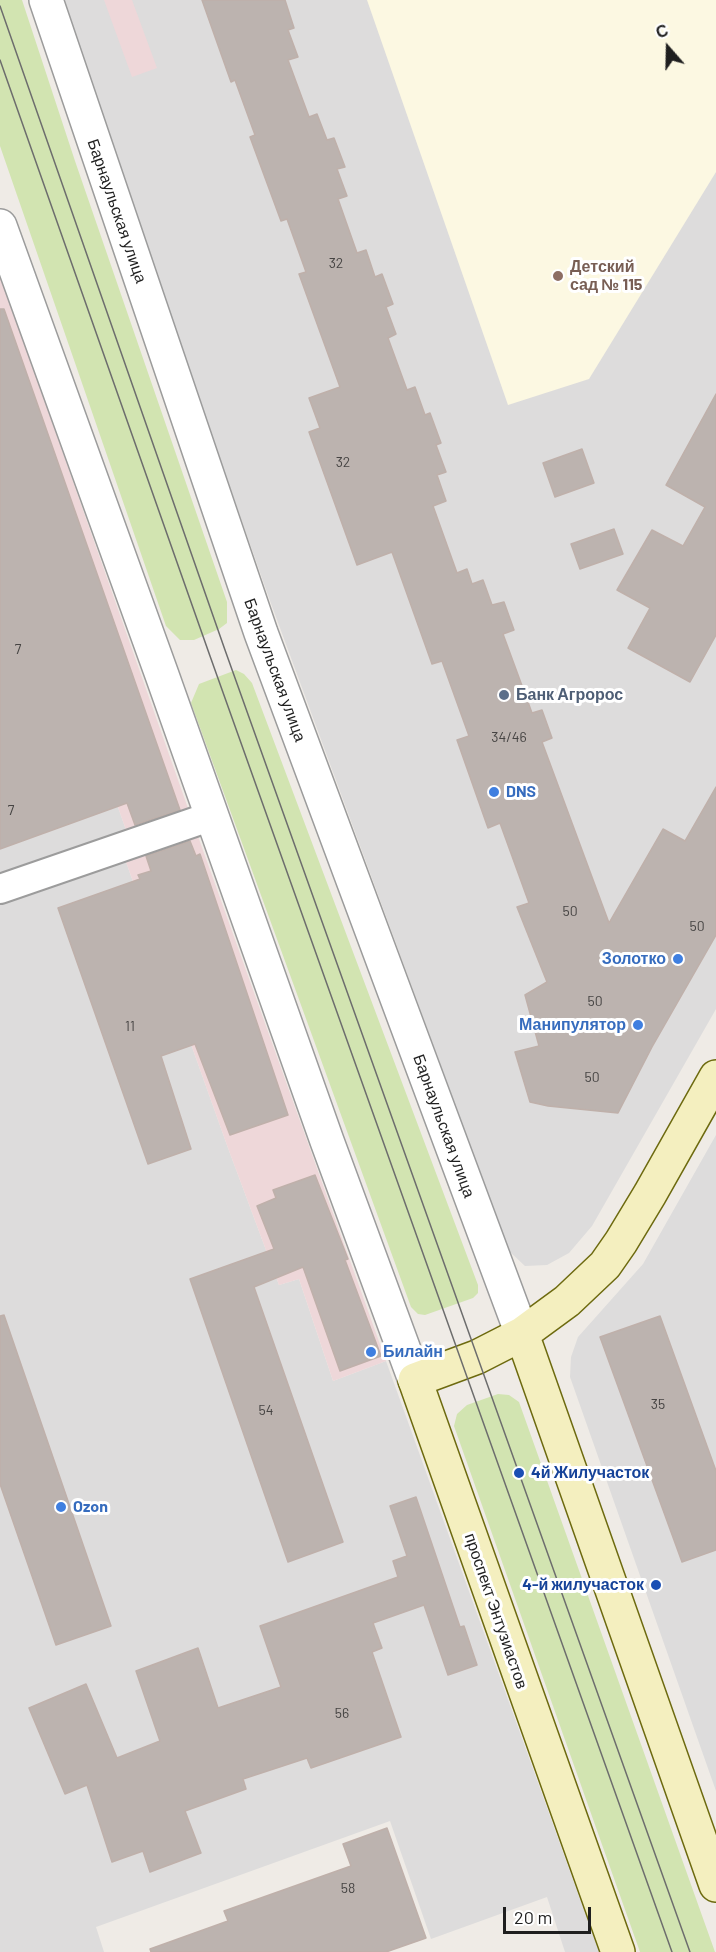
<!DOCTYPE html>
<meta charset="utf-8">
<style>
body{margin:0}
#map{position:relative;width:716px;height:1952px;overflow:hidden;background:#efebe6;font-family:Barlow,sans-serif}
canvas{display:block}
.north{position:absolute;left:638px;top:18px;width:60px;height:60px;-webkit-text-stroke:4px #fff;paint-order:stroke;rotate:340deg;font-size:16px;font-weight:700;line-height:24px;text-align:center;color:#1f1f1f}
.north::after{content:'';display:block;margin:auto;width:21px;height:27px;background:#1f1f1f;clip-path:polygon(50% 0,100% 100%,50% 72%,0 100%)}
.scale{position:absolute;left:503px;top:1907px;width:88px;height:27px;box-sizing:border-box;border:3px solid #1f1f1f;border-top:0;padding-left:8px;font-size:18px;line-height:21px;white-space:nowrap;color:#1f1f1f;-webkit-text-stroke:4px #fff;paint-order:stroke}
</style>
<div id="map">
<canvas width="716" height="1952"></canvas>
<div class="north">С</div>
<div class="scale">20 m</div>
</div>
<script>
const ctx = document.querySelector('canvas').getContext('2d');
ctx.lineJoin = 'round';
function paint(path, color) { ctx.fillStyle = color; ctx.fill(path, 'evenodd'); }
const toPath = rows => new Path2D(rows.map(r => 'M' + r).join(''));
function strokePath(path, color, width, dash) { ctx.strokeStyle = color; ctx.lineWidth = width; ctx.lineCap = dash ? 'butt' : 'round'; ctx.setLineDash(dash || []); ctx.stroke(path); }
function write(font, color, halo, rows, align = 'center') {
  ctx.font = font + ' Barlow,sans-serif'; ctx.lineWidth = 6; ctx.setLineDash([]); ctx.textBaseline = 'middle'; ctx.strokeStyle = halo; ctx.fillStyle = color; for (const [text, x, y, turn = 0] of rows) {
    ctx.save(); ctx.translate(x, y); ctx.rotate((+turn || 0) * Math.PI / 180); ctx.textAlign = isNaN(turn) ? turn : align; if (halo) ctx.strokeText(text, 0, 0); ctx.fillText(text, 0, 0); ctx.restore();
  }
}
paint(toPath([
 [61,0,716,0,716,1009,592,1226,569,1253,547,1265,525,1266,509,1251,269,598,111,149],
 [0,475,136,858,126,862,228,1148,279,1285,299,1279,333,1381,386,1361,599,1952,565,1952,547,1897,431,1939,390,1821,96,1927,104,1952,0,1952],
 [716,1135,716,1791,570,1377,571,1357,578,1337,643,1264]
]), '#dddcdc');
paint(toPath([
 [104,0,132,0,157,68,132,77],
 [0,274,190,814,386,1361,333,1381,299,1279,279,1285,228,1148,126,862,136,858,0,475]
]), '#eed7d9');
paint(toPath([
 [367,0,716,0,716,172,589,379,508,405]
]), '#fcf8e2');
paint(toPath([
 [0,0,22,0,75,161,227,602,227,623,219,629,194,640,180,640,166,626,0,146],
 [236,670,244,674,252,683,478,1285,478,1293,473,1298,425,1315,418,1314,411,1307,191,703,199,684],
 [498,1394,509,1395,519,1402,715,1952,640,1952,454,1426,457,1414,467,1405]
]), '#d2e4b1');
const building = toPath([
 [202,0,285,0,294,28,288,30,298,57,288,60,309,117,317,114,327,140,334,138,345,167,337,169,347,196,338,199,357,253,366,250,375,277,382,274,393,304,386,307,396,334,388,338,407,390,415,387,425,415,430,413,441,443,436,445,446,472,437,475,446,501,433,506,457,573,467,569,472,584,483,580,492,605,504,602,514,630,503,634,532,713,542,710,552,738,542,742,609,923,663,829,685,841,716,787,716,935,652,1047,618,1113,548,1106,530,1102,515,1052,539,1046,525,995,547,982,517,907,529,903,500,823,488,828,457,740,469,736,442,661,432,664,392,552,357,565,309,432,320,428,309,398,340,387,299,274,306,272,287,219,281,221,250,137,255,135,235,80,231,82,202,0],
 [0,309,4,309,180,810,135,825,127,803,0,849,0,309],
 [716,394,716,635,690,682,628,648,650,608,617,590,652,530,683,546,705,507,666,485,716,394],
 [582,449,594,483,555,497,543,463,582,449],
 [614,529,623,554,580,569,571,544,614,529],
 [190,841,196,856,200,854,288,1115,230,1135,195,1044,161,1056,191,1149,148,1164,58,908,140,879,138,875,151,871,146,856,190,841],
 [315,1175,348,1259,345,1260,381,1356,340,1371,303,1267,254,1287,343,1542,288,1562,190,1279,274,1249,257,1206,276,1198,273,1190,315,1175],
 [4,1315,111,1626,56,1645,0,1484,0,1316,4,1315],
 [660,1316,716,1471,716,1550,682,1562,600,1337,660,1316],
 [416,1497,460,1627,464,1626,477,1665,448,1675,424,1605,373,1623,382,1648,372,1652,401,1737,311,1768,307,1758,243,1779,246,1789,185,1811,201,1853,150,1872,143,1851,112,1862,87,1785,65,1794,29,1708,86,1684,117,1758,160,1741,136,1671,198,1648,218,1708,281,1687,260,1626,398,1577,393,1561,407,1556,390,1506,416,1497],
 [387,1828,426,1938,386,1952,151,1952,150,1949,228,1921,224,1911,351,1866,343,1844,387,1828]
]);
paint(building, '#bcb3af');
strokePath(building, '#bfb0aa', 1.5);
const minor = toPath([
 [0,889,212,816]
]);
const tertiary = toPath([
 [46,0,261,633,522,1334],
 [0,226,162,675,327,1141,415,1380]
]);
const secondary = toPath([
 [522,1334,716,1885],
 [618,1952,415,1380,477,1357,522,1334,567,1301,605,1265,621,1242,650,1194,716,1077]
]);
strokePath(minor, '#9c9c9c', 32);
strokePath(tertiary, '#9c9c9c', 36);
strokePath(secondary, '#6d6a0f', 36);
strokePath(minor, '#fff', 28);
strokePath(tertiary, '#fff', 33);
strokePath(secondary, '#f4efbf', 33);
strokePath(toPath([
 [0,6,225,650,690,1952],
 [0,60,210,656,672,1952]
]), '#6d6d6d', 1.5);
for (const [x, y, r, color] of [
 [558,276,6,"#8d6e63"],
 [504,695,6,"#5c6f8a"],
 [494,792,6,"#3f7fe0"],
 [678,959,6,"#3f7fe0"],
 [638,1025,6,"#3f7fe0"],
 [371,1352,6,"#3f7fe0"],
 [519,1473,6,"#1a4fb4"],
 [61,1507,6,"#3f7fe0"],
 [656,1585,6,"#1a4fb4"]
]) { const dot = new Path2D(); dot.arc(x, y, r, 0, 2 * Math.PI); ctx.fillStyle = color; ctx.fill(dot); strokePath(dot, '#fff', 2); }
write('14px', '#464443', null, [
 ["32",336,263],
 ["32",343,462],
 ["7",18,649],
 ["34/46",509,737],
 ["7",11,810],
 ["50",570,911],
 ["50",697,926],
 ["50",595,1001],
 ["11",130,1026],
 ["50",592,1077],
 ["35",658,1404],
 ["54",266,1410],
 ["56",342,1713],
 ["58",348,1888]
]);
write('16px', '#1f1f1f', '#fff', [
 ["Барнаульская улица",117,211,71],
 ["Барнаульская улица",275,670,70],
 ["Барнаульская улица",444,1126,70],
 ["проспект Энтузиастов",496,1611,71]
]);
write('bold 16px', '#785e54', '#fff', [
 ["Детский",570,267],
 ["сад № 115",570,285]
], 'left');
write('bold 16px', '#4e5e75', '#fff', [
 ["Банк Агророс",516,695]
], 'left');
write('bold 16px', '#366cbe', '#fff', [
 ["DNS",506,792],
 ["Золотко",666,959,"right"],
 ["Манипулятор",626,1025,"right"],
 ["Билайн",383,1352],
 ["Ozon",73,1507]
], 'left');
write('bold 16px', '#164399', '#fff', [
 ["4й Жилучасток",531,1473],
 ["4-й жилучасток",644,1585,"right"]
], 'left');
</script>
